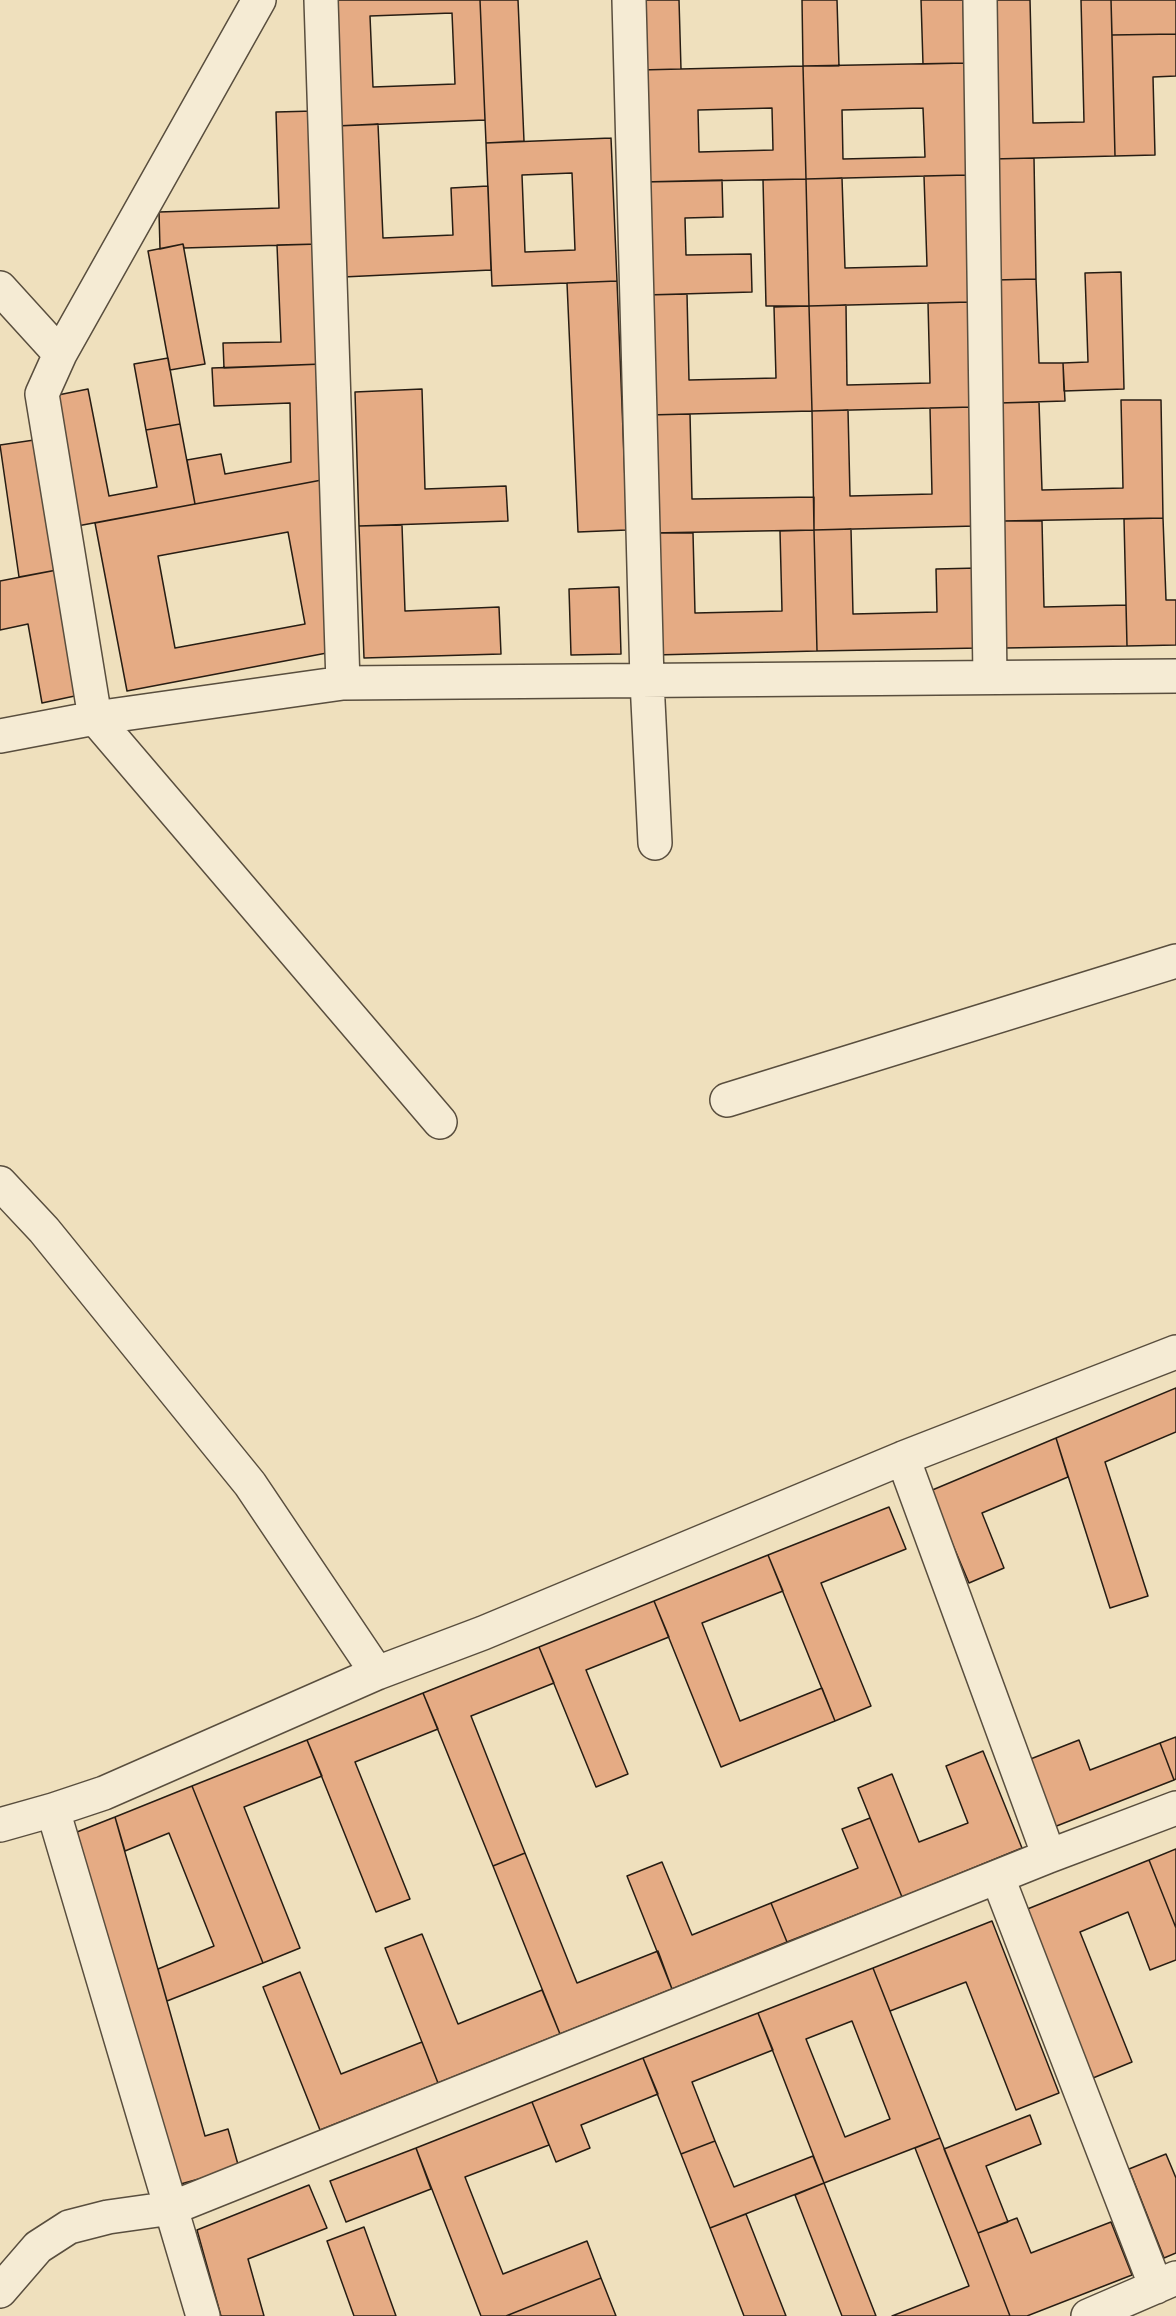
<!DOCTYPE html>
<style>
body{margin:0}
canvas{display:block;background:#efe0bd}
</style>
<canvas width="1176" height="2316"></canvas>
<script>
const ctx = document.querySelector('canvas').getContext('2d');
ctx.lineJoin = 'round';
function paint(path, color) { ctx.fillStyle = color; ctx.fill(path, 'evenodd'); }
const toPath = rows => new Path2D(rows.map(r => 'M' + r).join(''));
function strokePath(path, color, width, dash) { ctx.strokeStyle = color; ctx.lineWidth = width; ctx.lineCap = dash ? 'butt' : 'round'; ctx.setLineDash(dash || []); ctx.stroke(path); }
const building = toPath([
 [331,0,480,0,485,120,336,126,331,0],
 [452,13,455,84,373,87,370,16,452,13],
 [480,0,518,0,524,141,486,143,480,0],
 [638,0,679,0,681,69,640,70,638,0],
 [802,0,837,0,839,66,803,66,802,0],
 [921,0,963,0,965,63,923,64,921,0],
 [990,0,1030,0,1033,123,1084,122,1081,0,1111,0,1115,156,993,159,990,0],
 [1111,0,1176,0,1176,34,1112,35,1111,0],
 [1176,34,1176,76,1153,77,1155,155,1115,156,1112,35,1176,34],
 [965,63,967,175,806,179,803,66,965,63],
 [923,108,925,157,843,159,842,110,923,108],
 [803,66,806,179,643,182,640,70,803,66],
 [772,108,773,150,699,152,698,110,772,108],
 [314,111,319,244,184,248,183,244,160,249,159,212,279,208,276,112,314,111],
 [378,124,383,238,453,235,451,188,488,186,491,270,343,277,336,126,378,124],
 [611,138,617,281,492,286,486,143,611,138],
 [572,173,575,250,525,252,522,175,572,173],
 [1034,158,1036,279,996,280,993,159,1034,158],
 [967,175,970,302,809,306,806,179,842,178,845,268,927,266,924,176,967,175],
 [806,179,809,306,766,306,763,180,806,179],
 [722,180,723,217,685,218,686,255,751,254,752,292,645,295,643,182,722,180],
 [183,244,205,364,170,370,148,251,183,244],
 [319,244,322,364,224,368,223,343,281,342,277,245,319,244],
 [1121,272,1124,389,1064,391,1063,363,1088,362,1085,273,1121,272],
 [1036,279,1039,363,1063,363,1065,401,999,403,996,280,1036,279],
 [617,281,627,530,578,532,567,283,617,281],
 [687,294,689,380,776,378,774,307,809,306,812,411,648,415,645,295,687,294],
 [970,302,973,407,812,411,809,306,846,305,847,385,930,383,928,303,970,302],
 [168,358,180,424,146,430,134,364,168,358],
 [322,364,327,479,195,504,187,460,221,454,225,474,291,462,290,403,214,406,212,368,322,364],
 [88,389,109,496,157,487,146,430,180,424,195,504,72,527,48,397,88,389],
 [422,389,425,489,506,486,508,521,359,526,355,392,422,389],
 [1121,400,1161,400,1163,518,1002,521,999,403,1039,402,1042,490,1123,488,1121,400],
 [973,407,976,526,814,530,812,411,848,410,850,496,932,494,930,408,973,407],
 [690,414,692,499,814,497,814,530,651,533,648,415,690,414],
 [41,439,62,569,19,577,0,445,41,439],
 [327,479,332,652,127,691,95,523,327,479],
 [288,532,305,624,175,648,158,556,288,532],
 [1163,518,1166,600,1176,600,1176,645,1127,646,1124,519,1163,518],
 [1002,521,1042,521,1044,607,1126,605,1127,646,1005,648,1002,521],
 [402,525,405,611,499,607,501,654,364,658,359,526,402,525],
 [851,529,853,614,937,612,936,569,978,568,980,648,817,651,814,530,851,529],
 [814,530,817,651,654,655,651,533,693,533,695,613,782,611,780,531,814,530],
 [62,569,84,694,42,703,28,624,0,630,0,581,62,569],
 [619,587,621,654,571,655,569,589,619,587],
 [1176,1388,1176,1432,1105,1462,1148,1596,1110,1608,1056,1438,1176,1388],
 [1056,1438,1068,1477,982,1513,1004,1568,969,1583,930,1491,1056,1438],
 [889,1507,906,1549,821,1583,871,1706,835,1721,768,1555,889,1507],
 [768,1555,783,1591,702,1623,740,1721,822,1688,835,1721,721,1767,654,1601,768,1555],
 [654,1601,669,1637,586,1670,628,1774,596,1787,539,1647,654,1601],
 [539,1647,554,1683,471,1716,525,1853,493,1866,423,1693,539,1647],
 [423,1693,438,1729,355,1762,410,1899,376,1912,307,1740,423,1693],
 [1176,1737,1176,1779,1174,1780,1160,1743,1176,1737],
 [307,1740,322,1776,244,1807,300,1948,263,1963,192,1786,307,1740],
 [1079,1740,1090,1770,1160,1743,1174,1780,1054,1827,1028,1760,1079,1740],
 [983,1751,1022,1848,902,1897,858,1788,892,1774,919,1842,968,1823,946,1766,983,1751],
 [192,1786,263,1963,167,2001,158,1969,214,1946,169,1833,125,1851,115,1817,192,1786],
 [115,1817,205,2136,228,2129,239,2168,177,2185,77,1832,115,1817],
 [870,1818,902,1897,787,1942,771,1903,858,1868,842,1829,870,1818],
 [1176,1849,1176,1928,1149,1860,1176,1849],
 [525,1853,577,1983,658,1951,672,1989,560,2034,493,1866,525,1853],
 [1149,1860,1176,1928,1176,1960,1150,1970,1128,1912,1080,1932,1132,2062,1093,2078,1025,1910,1149,1860],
 [662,1862,692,1935,771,1903,787,1942,672,1989,627,1876,662,1862],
 [992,1921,1059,2093,1016,2110,966,1982,890,2011,873,1968,992,1921],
 [422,1934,458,2024,542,1990,560,2034,438,2083,385,1948,422,1934],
 [873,1968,940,2138,824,2183,758,2013,873,1968],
 [852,2021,890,2119,845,2137,806,2039,852,2021],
 [300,1972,341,2074,422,2042,438,2083,320,2130,263,1987,300,1972],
 [758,2013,773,2050,692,2082,715,2141,681,2154,643,2058,758,2013],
 [643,2058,658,2094,581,2125,590,2148,556,2162,532,2102,643,2058],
 [532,2102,549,2145,465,2177,503,2274,587,2241,601,2278,506,2316,481,2316,416,2148,532,2102],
 [1030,2115,1041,2144,986,2166,1008,2222,978,2233,944,2149,1030,2115],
 [940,2138,978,2233,1010,2316,892,2316,969,2286,915,2148,940,2138],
 [715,2141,734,2187,813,2156,824,2183,710,2228,681,2154,715,2141],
 [416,2148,431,2189,346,2222,330,2181,416,2148],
 [1166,2154,1176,2178,1176,2253,1164,2258,1129,2169,1166,2154],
 [824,2183,876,2316,842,2316,795,2195,824,2183],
 [309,2185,327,2228,248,2259,264,2316,221,2316,197,2230,309,2185],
 [746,2214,786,2316,744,2316,710,2228,746,2214],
 [1017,2218,1031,2253,1111,2222,1132,2275,1027,2316,1010,2316,978,2233,1017,2218],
 [364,2227,396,2316,354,2316,327,2241,364,2227],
 [601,2278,616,2316,506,2316,601,2278]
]);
paint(building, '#e5ab84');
strokePath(building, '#271d13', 1.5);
const minor = toPath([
 [259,0,60,354,42,394,95,718,440,1122],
 [321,0,343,683],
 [629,0,647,681,655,843],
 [980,0,990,677],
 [0,288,60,354],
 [0,736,95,718,343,683,1176,676],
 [727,1100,1176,961],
 [0,1183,44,1230,250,1484,377,1673],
 [903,1458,1049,1856],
 [0,1825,53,1810],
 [998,1878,1156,2287],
 [0,2291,38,2247,69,2227,108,2217,172,2208,1049,1856,1176,1808],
 [203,2316,53,1810,104,1793,377,1673,483,1633,903,1458,1176,1352],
 [1088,2316,1176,2278]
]);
strokePath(minor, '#594e3e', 36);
strokePath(minor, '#f5ebd4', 33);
</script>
